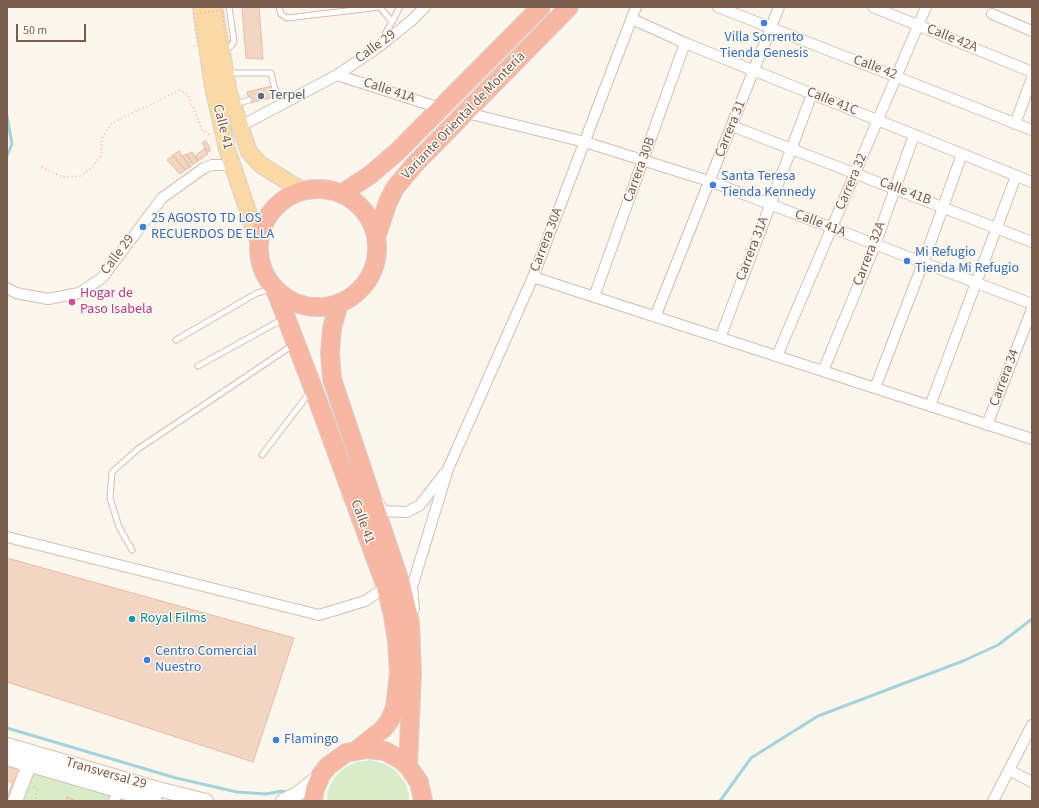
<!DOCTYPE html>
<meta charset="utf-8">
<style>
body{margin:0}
#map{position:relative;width:1039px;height:808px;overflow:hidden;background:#fdf6ec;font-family:"Source Sans 3",sans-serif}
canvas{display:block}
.frame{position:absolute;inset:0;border:8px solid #7a5c4d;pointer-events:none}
.scale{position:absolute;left:16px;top:24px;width:70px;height:18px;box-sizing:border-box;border:2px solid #7a5c4d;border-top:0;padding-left:5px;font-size:12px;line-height:14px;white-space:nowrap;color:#7a5c4d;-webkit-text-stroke:3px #fffaf3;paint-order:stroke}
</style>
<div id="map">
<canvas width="1039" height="808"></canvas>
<div class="frame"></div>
<div class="scale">50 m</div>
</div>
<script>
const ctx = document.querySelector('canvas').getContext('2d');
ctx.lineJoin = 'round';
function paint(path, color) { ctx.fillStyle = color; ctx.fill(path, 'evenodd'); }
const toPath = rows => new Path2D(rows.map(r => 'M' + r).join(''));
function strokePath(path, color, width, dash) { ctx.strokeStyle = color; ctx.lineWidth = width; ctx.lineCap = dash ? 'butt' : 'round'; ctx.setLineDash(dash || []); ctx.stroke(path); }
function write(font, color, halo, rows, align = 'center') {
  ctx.font = font + ' "Source Sans 3",sans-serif'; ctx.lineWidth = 3; ctx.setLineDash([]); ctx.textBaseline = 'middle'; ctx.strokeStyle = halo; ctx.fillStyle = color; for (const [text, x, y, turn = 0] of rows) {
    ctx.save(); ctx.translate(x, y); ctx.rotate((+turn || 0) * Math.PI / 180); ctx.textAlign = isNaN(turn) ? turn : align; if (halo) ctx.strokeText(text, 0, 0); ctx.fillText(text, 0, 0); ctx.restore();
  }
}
paint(toPath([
 [370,760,383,763,395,770,404,781,409,794,409,801,327,801,328,790,334,778,344,768,356,762],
 [30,770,113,797,112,801,20,801]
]), '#d8ecc9');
strokePath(toPath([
 [7,116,12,144,7,156],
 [7,728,176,778,237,792,266,794,282,791,288,793],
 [720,801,751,758,818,716,963,661,998,645,1032,619]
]), '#a5d3da', 3);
const building = toPath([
 [242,7,259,7,263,59,246,58,242,7],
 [272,86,274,97,250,103,247,92,272,86],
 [206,141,211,150,208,152,202,143,206,141],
 [205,148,208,154,198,161,195,156,205,148],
 [179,151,190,167,185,170,173,155,179,151],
 [192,152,198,161,193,164,187,155,192,152],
 [186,154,193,164,190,167,182,156,186,154],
 [173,155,185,170,180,174,167,160,173,155],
 [7,558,294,638,253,762,7,682,7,558],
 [7,758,29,765,15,801,7,801,7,758],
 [7,781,13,783,7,798,7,781],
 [67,797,74,800,77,801,66,801,67,797]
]);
paint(building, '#f3d5c3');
strokePath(building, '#e6bba3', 1);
const lane = toPath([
 [279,7,281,14,287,18,380,7],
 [380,7,392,22],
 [382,40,400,7],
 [224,51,232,45,234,41,229,7],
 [228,73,271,73,276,93,274,94],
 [235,104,249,100],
 [176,340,257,293,272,289],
 [198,366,283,319],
 [262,455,310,392],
 [132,550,119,527,110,498,112,472,138,449,293,345]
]);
const street = toPath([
 [718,7,1032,130],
 [873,7,1032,72],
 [992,14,1032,31],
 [632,19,685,43,1032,182],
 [337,75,440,108],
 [467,113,585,142,709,181,1032,304],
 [1015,124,1032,78],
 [732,126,1032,242],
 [239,127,337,75,377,48,411,21,425,7],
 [533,277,1032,439],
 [7,288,16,293,48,299,79,293,102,278,162,198,204,168,212,165,232,165],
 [594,297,685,43],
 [655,317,779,7],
 [720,338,812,94],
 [777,356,926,7],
 [823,371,875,245,914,135],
 [875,388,923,263,962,154],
 [930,406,1016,176],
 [987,425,1032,309],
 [378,502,384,511,407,512,420,505,444,474],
 [7,537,319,615,365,601,386,587],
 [414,609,412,587,448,469,533,277,636,7],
 [1009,770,1032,782],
 [114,801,118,791],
 [993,801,1032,725]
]);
const secondary = toPath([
 [7,745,158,789,206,801],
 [7,758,155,801],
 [15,801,32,757],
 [283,801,297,794,321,775]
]);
const primary = toPath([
 [201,7,213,87,227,149,259,244],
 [214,7,229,93,249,152,261,165,303,191]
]);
const highway = toPath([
 '259 248a59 59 0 1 1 118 0a59 59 0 1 1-118 0Z',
 [341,194,370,175,397,152,541,7],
 [376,237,388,202,395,188,414,165,569,7],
 [275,289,313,388,386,587,393,616,397,642,399,673,395,707,390,720,383,729,357,750],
 [339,303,332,328,330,353,332,379,401,585,410,622,412,673,408,766],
 [313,801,315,789,321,775,328,766,346,753,366,749,385,751,401,760,408,766,419,782,423,801]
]);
strokePath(lane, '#d1beb0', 7);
strokePath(street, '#d1beb0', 12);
strokePath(secondary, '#d6c0b0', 16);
strokePath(primary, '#dad1cd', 18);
strokePath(highway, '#dad1cd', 20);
strokePath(toPath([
 [42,167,62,177,80,176,92,168,101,155,102,138,112,123,180,90,188,95,202,130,210,135],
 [34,787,37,789,35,801]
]), '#d9b8a5', 1.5, [1, 3]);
strokePath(lane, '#fff', 5);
strokePath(street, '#fff', 10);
strokePath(secondary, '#fff', 14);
strokePath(primary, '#fbd9a5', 16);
strokePath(highway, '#f7b7a3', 18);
strokePath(toPath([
 [194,46,198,46,193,14,222,10,226,41,231,41]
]), '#d9b8a5', 1.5, [1, 3]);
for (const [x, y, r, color] of [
 [764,23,4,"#3f7fe0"],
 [261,96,4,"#5c6f8a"],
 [713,185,4,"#3f7fe0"],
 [143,227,4,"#3f7fe0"],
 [907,261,4,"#3f7fe0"],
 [72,302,4,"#d1479c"],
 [132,619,4,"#0f9aa8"],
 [147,660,4,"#3f7fe0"],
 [276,740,4,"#3f7fe0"]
]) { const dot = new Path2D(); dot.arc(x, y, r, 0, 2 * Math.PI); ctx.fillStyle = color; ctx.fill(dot); strokePath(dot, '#fffaf3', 1.5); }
write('14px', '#366cbe', '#fffaf3', [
 ["Villa Sorrento",764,38,"center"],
 ["Tienda Genesis",764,54,"center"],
 ["Santa Teresa",721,177],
 ["Tienda Kennedy",721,193],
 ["25 AGOSTO TD LOS",151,219],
 ["RECUERDOS DE ELLA",151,235],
 ["Mi Refugio",915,253],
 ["Tienda Mi Refugio",915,269],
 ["Centro Comercial",155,652],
 ["Nuestro",155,668],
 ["Flamingo",284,740]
], 'left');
write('14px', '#7a5c4d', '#fffaf3', [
 ["Calle 42A",952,39,22],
 ["Calle 29",376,47,-36],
 ["Calle 42",875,68,21],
 ["Calle 41A",389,91,18],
 ["Calle 41C",832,102,22],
 ["Variante Oriental de Montería",464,116,-46],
 ["Calle 41",222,127,76],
 ["Carrera 31",731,129,-68],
 ["Carrera 30B",640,170,-70],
 ["Carrera 32",852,182,-67],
 ["Calle 41B",905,192,21],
 ["Calle 41A",820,224,21],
 ["Carrera 30A",547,240,-69],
 ["Carrera 31A",753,249,-69],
 ["Carrera 32A",870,254,-69],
 ["Calle 29",118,255,-53],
 ["Carrera 34",1005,378,-69],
 ["Calle 41",362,522,70],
 ["Transversal 29",106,774,16]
]);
write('14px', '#4e5e75', '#fffaf3', [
 ["Terpel",269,96]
], 'left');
write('14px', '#b23c85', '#fffaf3', [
 ["Hogar de",80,294],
 ["Paso Isabela",80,310]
], 'left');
write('14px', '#0d838f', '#fffaf3', [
 ["Royal Films",140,619]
], 'left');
</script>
